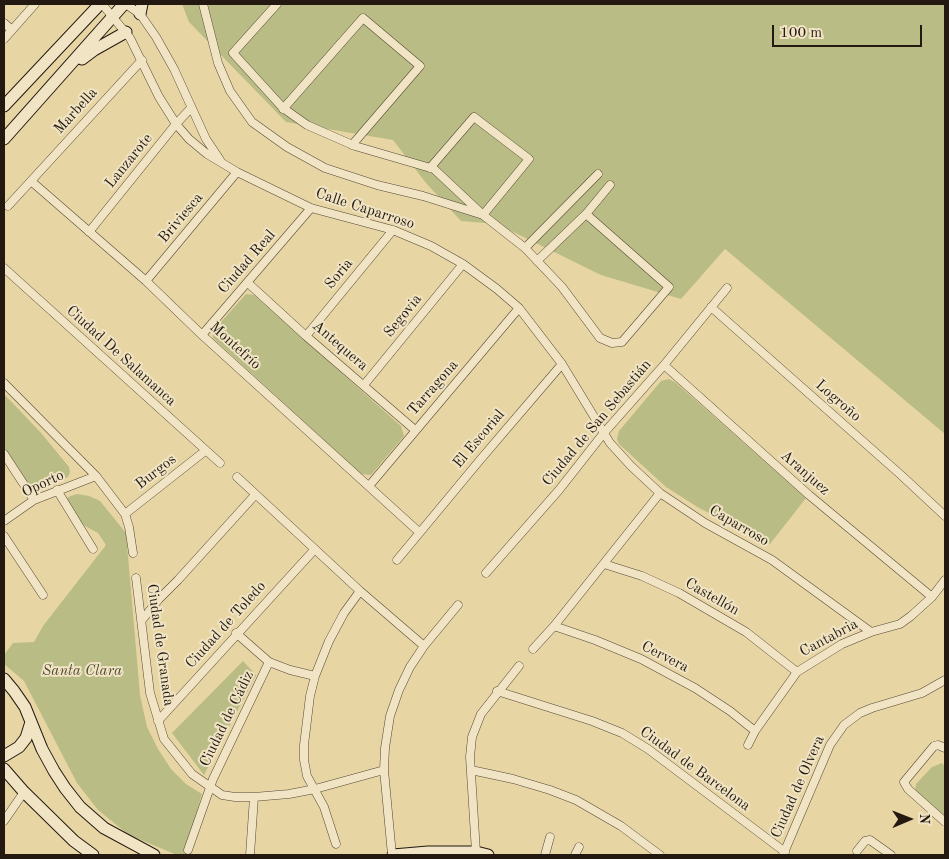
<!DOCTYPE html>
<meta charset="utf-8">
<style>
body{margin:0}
#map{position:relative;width:949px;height:859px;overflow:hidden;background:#e8d5a4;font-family:"Old Standard TT",serif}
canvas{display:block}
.frame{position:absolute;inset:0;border:5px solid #231911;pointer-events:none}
.north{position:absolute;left:884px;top:794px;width:50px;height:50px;-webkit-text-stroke:4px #f0e4c4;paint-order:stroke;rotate:89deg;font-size:14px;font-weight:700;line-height:20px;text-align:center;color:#231911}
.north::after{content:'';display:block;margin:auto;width:18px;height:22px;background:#231911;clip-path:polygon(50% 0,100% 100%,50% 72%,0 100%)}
.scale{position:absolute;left:772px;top:25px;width:150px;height:22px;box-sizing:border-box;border:2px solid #231911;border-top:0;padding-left:6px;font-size:15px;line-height:18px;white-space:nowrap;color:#231911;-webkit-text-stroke:4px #f0e4c4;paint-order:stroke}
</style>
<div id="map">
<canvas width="949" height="859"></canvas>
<div class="frame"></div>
<div class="north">N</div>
<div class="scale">100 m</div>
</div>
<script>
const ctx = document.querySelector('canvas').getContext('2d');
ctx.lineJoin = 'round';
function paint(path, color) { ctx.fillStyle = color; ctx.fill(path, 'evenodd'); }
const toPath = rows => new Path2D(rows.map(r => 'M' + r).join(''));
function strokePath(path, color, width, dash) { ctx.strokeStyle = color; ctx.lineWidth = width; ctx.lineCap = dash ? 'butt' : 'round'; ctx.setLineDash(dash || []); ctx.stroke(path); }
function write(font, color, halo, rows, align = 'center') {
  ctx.font = font + ' "Old Standard TT",serif'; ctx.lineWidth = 4; ctx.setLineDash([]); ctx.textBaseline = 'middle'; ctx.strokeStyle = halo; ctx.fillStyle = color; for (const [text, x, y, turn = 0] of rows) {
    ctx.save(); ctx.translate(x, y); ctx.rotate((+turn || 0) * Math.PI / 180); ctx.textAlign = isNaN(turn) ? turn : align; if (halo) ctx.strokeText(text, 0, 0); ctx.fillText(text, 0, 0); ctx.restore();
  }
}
paint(toPath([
 [182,4,945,4,945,434,725,249,681,299,601,275,497,224,461,221,426,183,393,140,286,122,189,22],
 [246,294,254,295,401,426,404,436,371,475,361,474,213,338,213,331],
 [669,379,675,382,806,498,770,544,699,508,666,487,619,444,617,439,619,431,661,381],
 [4,394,42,434,69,467,70,472,68,477,45,486,36,487,25,485,19,478,4,450],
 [77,494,89,496,100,501,126,533,140,695,147,727,158,749,171,769,186,784,202,794,184,855,177,855,129,835,98,810,77,783,24,681,4,664,4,655,13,643,34,642,43,626,106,545,98,533,85,526,80,521,67,502,68,497],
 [243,661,256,675,204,775,172,733],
 [942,763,945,766,945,817,915,791,916,784,932,767]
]), '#b9bc84');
const street = toPath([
 [102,4,130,38,159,97,176,124,189,139,207,154,237,172,311,208,393,230,431,246,463,264,497,289,519,308,562,364,610,443,631,466,660,493,705,523,772,560,871,632],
 [126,4,140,14,156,37,174,69,206,139,220,160],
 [203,4,218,63,230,91,252,122,287,147,325,168,377,185,423,196,483,215,529,159,474,117,430,168],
 [277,4,233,53,283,108,307,125,355,146,434,169,483,215,525,248,562,287,600,338,612,343,622,342,669,287,586,214,610,185],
 [4,23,12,30],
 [4,39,35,4],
 [283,109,363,18,420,66,352,145],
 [31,181,146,281,202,335,419,532],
 [8,206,142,60],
 [89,232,176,124,191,108],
 [525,248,598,174],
 [537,261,586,214],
 [4,268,220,463],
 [146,281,237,172],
 [248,283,306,336,415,430],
 [711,307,901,475,945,516],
 [202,335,311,208],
 [306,336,393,230],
 [664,365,809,495,932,597],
 [4,383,96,476,125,514,129,527,133,553],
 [364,385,463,264],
 [4,454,34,500],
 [237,477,360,591,424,646],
 [369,486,519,308],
 [57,490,93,549],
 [125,514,205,451],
 [4,521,34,500,96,476],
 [4,536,43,595],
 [397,560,480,460,562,364],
 [604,564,642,576,679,593,746,632,797,672],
 [486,573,559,490,603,434,664,365,727,288],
 [136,578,150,693,164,739,192,774,222,795,235,797,254,797,289,794,315,789,384,770],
 [142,620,159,599,178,580,255,495],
 [554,626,595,640,641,659,695,688,730,711,755,731],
 [236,633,269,662,290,670,315,676],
 [533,649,554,626,660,493],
 [497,691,592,721,622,733,648,749,785,852],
 [158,721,315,549],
 [748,745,755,731,797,672,842,644,871,632,900,624,911,616,932,597,945,580],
 [945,748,938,745,934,746,904,782,908,789,945,822],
 [471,770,513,779,550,790,576,800,621,826,660,855],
 [4,821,24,792],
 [336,844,324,807,307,776,304,760,304,745,310,696,315,676,329,641,344,613,360,591],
 [188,850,213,779,269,662],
 [857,851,865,841,870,840,891,855],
 [476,852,470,757,472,737,481,714,519,666],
 [250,855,254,797],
 [392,855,384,770,385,748,390,716,399,690,410,667,424,646,458,605],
 [545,855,550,837],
 [575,855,579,847],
 [783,855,830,745,844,725,860,713,872,708,922,693,945,680]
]);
const secondary = toPath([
 [140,14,142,4],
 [82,59,94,50,126,32],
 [4,106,100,4],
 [4,139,124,4],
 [4,679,14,691,25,707,42,749,54,771,65,788,80,807,104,828,154,855],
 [4,756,19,747,26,738,31,722],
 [4,769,24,792,74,841,93,855],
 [393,855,428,852,476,852,488,855]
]);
strokePath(street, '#544836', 9);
strokePath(secondary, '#231911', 13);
strokePath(street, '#f0e4c4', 8);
strokePath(secondary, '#f0e4c4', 11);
write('15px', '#231911', '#f0e4c4', [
 ["Marbella",76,111,-48],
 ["Lanzarote",129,161,-51],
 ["Calle Caparroso",365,209,18],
 ["Briviesca",181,218,-50],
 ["Ciudad Real",247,262,-49],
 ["Soria",339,274,-50],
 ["Segovia",403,316,-51],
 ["Montefrío",235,346,42],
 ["Antequera",340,346,41],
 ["Ciudad De Salamanca",121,356,42],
 ["Tarragona",433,388,-49],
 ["Logroño",838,401,41],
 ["Ciudad de San Sebastián",597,423,-50],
 ["El Escorial",479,439,-50],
 ["Burgos",156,472,-38],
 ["Aranjuez",805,473,41],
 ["Oporto",43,484,-25],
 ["Caparroso",739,526,30],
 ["Castellón",712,597,30],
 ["Ciudad de Toledo",226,625,-48],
 ["Cantabria",829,638,-28],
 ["Ciudad de Granada",160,645,82],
 ["Cervera",665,657,27],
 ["Ciudad de Cádiz",227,719,-64],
 ["Ciudad de Barcelona",695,769,36],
 ["Ciudad de Olvera",798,787,-66]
]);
write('italic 15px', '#504a34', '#f0e4c4', [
 ["Santa Clara",82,671]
]);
</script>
